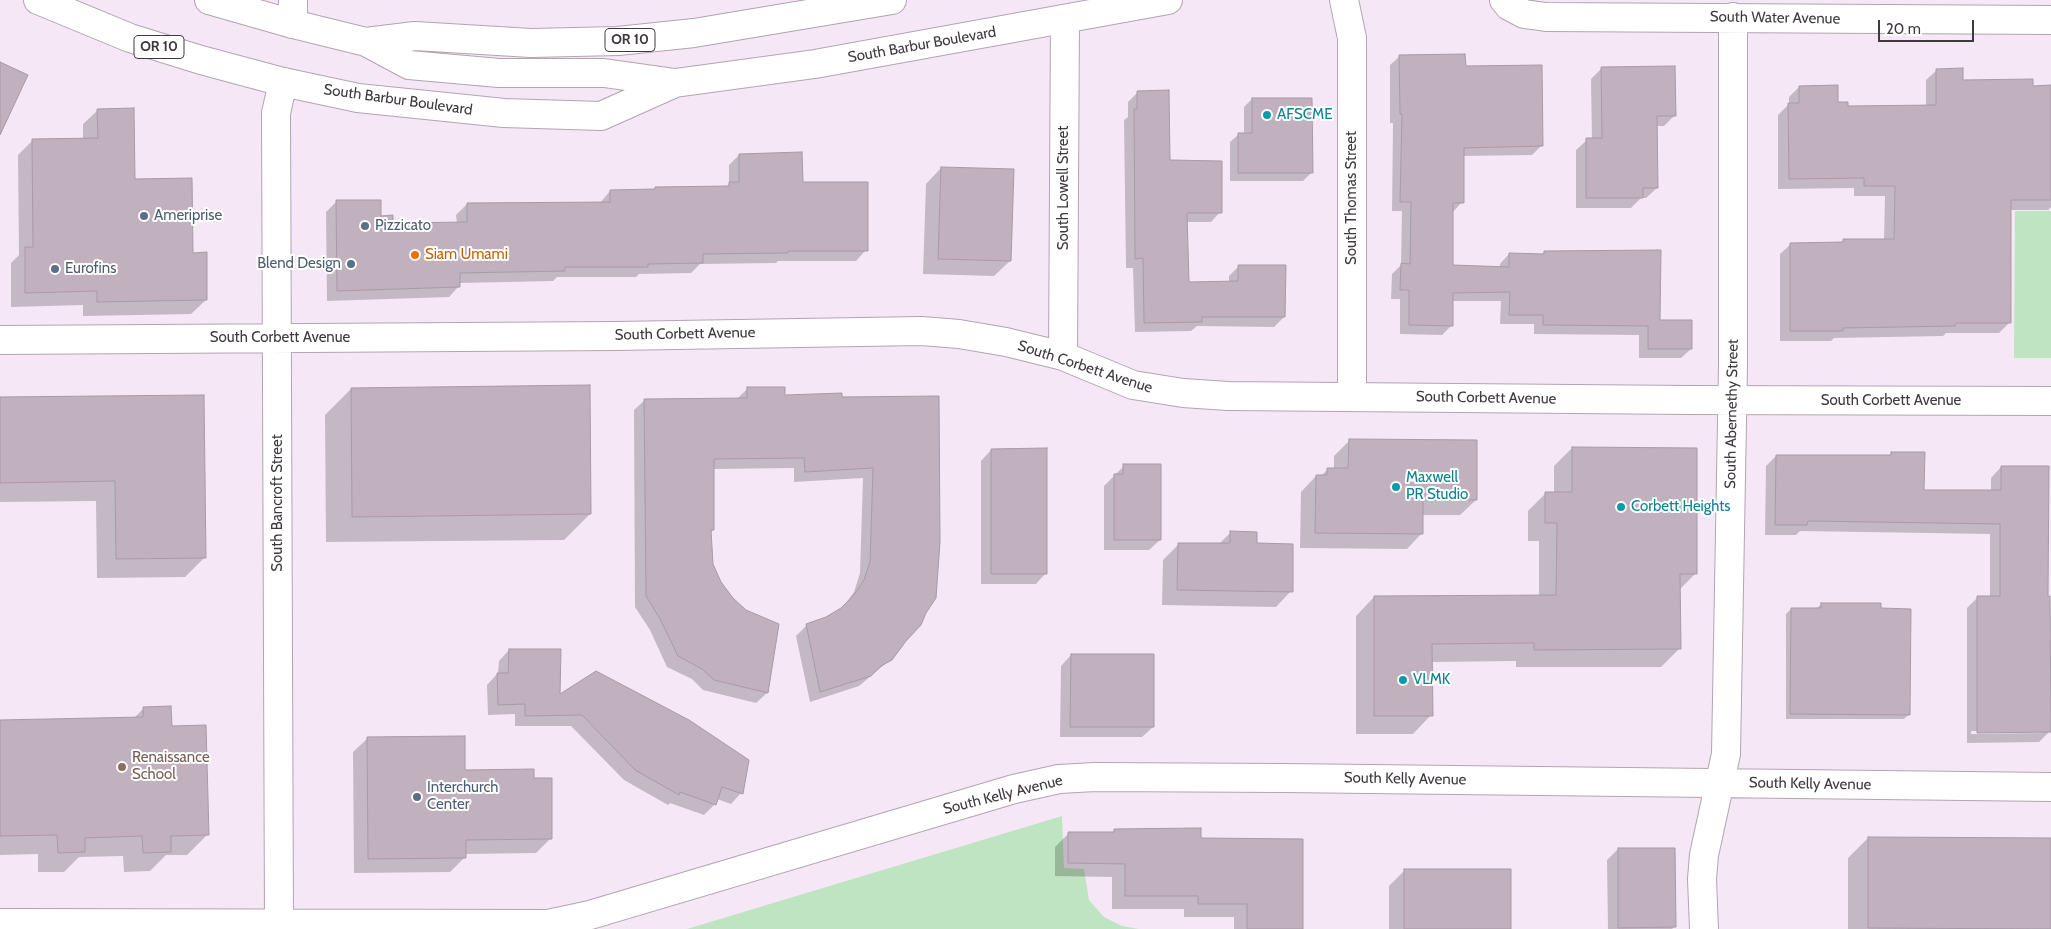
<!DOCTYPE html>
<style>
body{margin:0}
#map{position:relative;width:2051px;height:929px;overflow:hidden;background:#f6e7f6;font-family:Cabin,sans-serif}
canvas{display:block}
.scale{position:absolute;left:1878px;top:20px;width:96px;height:22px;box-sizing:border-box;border:2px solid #3f393f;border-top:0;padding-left:6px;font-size:15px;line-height:18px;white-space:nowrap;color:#3f393f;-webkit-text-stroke:4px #fff;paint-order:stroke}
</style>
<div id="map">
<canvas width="2051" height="929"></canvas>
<div class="scale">20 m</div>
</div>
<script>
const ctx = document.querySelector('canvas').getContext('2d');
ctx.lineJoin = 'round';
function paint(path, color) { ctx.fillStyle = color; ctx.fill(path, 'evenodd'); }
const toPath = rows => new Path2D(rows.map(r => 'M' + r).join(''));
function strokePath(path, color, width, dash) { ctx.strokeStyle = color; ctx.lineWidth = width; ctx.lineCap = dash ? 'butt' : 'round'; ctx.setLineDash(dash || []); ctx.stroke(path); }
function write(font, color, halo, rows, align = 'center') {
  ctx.font = font + ' Cabin,sans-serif'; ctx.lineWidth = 4; ctx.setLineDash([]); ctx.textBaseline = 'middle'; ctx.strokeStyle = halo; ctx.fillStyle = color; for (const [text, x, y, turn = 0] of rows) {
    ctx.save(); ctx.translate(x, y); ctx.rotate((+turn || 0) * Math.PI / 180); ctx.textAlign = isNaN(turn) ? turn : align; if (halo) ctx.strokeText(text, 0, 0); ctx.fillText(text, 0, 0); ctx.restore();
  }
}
paint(toPath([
 [2015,211,2051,211,2051,358,2014,358],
 [1062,816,1064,868,1084,869,1089,900,1104,917,1122,926,1139,929,687,929]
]), '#bfe4c1');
paint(toPath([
 [1400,56,1464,67,1541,146,1532,155,1462,156,1462,202,1453,212,1452,266,1500,268,1500,264,1509,254,1542,255,1544,252,1659,321,1691,349,1681,358,1639,358,1639,335,1534,334,1534,324,1500,324,1501,301,1452,301,1452,325,1442,335,1400,334,1400,299,1391,299,1392,274,1401,265,1402,211,1392,211,1393,123,1390,123,1390,65],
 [1602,68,1675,115,1664,126,1656,126,1657,188,1646,198,1641,198,1631,208,1576,208,1576,150,1587,140,1592,140,1591,79],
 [1937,70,1962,81,2051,87,2051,207,2048,210,2010,210,2010,322,1999,333,1946,333,1943,336,1834,338,1831,341,1780,341,1780,254,1791,244,1840,244,1843,241,1884,241,1885,196,1854,196,1854,188,1778,189,1778,115,1789,104,1789,97,1799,87,1847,107,1926,107,1926,80],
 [1138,92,1169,162,1220,212,1211,222,1186,222,1187,283,1229,283,1229,276,1239,266,1284,317,1274,327,1197,326,1191,331,1135,332,1133,268,1126,268,1124,120,1128,117,1128,102],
 [1252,99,1311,173,1303,181,1230,181,1230,142,1239,134,1244,134,1244,107],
 [98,110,134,180,191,254,206,300,191,314,83,316,83,305,11,307,11,263,19,255,18,155,32,141,83,140,83,124],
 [739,155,801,184,866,250,856,261,778,261,776,263,700,264,691,273,639,274,636,277,557,277,553,281,459,283,459,286,449,297,327,301,326,212,336,202,380,217,392,225,457,223,456,215,467,204,600,203,610,191,653,191,656,188,726,187,729,184,729,165],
 [941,168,1010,261,994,276,923,274,926,184],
 [351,389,590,514,564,540,326,542,325,415],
 [747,389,784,396,938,398,905,640,891,659,859,686,810,702,796,636,807,625,827,618,843,607,854,592,860,573,863,478,794,482,794,468,713,469,713,530,710,533,712,564,720,583,732,599,746,611,778,625,767,693,756,703,703,690,692,679,667,667,650,630,635,607,634,410,645,400,736,400],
 [203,397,205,557,185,577,97,578,96,501,0,502,0,399],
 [1349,441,1476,500,1460,515,1422,515,1422,533,1407,549,1300,548,1301,492,1316,476,1321,476,1328,469,1334,469,1334,456],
 [1572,448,1696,573,1679,590,1680,648,1661,667,1516,667,1516,661,1431,662,1431,715,1413,734,1356,734,1356,616,1374,597,1539,596,1539,541,1528,541,1528,511,1546,493,1554,493,1554,466],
 [991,450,1046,573,1036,584,981,584,981,461],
 [1891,453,1923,491,1991,492,1991,478,2001,467,2046,597,2049,732,2039,742,1967,743,1967,608,1978,597,1990,597,1990,534,1800,531,1796,535,1765,535,1766,466,1776,456,1889,456],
 [1971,731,2041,731,2041,733,1971,734],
 [1124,466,1160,540,1149,550,1104,550,1104,486],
 [1231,532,1256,544,1291,591,1276,607,1162,605,1163,560,1179,544,1219,544],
 [1821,604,1909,714,1904,719,1786,719,1786,614,1791,609,1816,609],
 [509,650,559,696,741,793,731,804,717,799,715,804,704,815,670,803,668,805,624,780,571,726,515,726,515,714,488,715,487,685,498,673,499,661],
 [1071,655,1153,727,1142,737,1060,737,1061,666],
 [144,708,171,727,207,835,187,855,166,855,150,871,124,872,123,856,79,857,64,872,38,872,38,854,0,855,0,721,134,718],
 [368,738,464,771,533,779,551,838,536,853,465,854,465,857,450,872,354,873,353,752],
 [1115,830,1200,839,1302,929,1234,929,1234,917,1184,917,1184,909,1112,909,1112,877,1055,876,1055,847,1069,833,1111,834],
 [1868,838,2051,839,2051,929,1848,929,1848,858],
 [1618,849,1674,927,1672,929,1608,929,1607,860],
 [1405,870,1510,929,1389,929,1389,886]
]), '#0003');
const building = toPath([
 [1465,54,1466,66,1542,65,1543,146,1464,148,1464,203,1453,203,1453,265,1509,267,1509,253,1544,254,1544,251,1661,250,1660,320,1692,320,1692,349,1648,349,1648,326,1543,325,1543,315,1509,315,1510,292,1453,293,1453,326,1409,325,1409,290,1400,290,1401,263,1410,264,1411,202,1400,202,1402,114,1400,114,1399,55,1465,54],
 [0,62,28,75,0,135,0,62],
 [1675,66,1676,116,1657,116,1658,188,1643,188,1643,198,1586,198,1586,138,1602,138,1601,67,1675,66],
 [1963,68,1963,80,2033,79,2033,86,2051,85,2051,200,2011,200,2011,323,1956,323,1955,326,1843,328,1843,331,1790,331,1790,243,1843,242,1843,239,1894,239,1895,186,1864,186,1864,178,1789,179,1788,103,1799,103,1799,86,1838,85,1838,102,1848,102,1848,106,1936,105,1936,69,1963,68],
 [1169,90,1170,160,1222,161,1222,213,1187,213,1189,282,1238,281,1238,265,1286,265,1285,317,1202,317,1202,322,1144,323,1143,258,1135,259,1134,109,1137,109,1137,91,1169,90],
 [1252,98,1312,98,1313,173,1238,173,1238,133,1252,133,1252,98],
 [134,108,135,179,192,178,193,253,207,252,207,300,97,302,97,291,25,293,25,247,33,247,32,139,98,138,97,109,134,108],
 [802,152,803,182,868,182,868,251,788,251,788,253,703,254,703,263,648,264,648,267,565,267,565,271,460,273,460,287,337,291,336,200,381,200,381,216,393,215,393,223,467,222,467,203,610,202,610,190,655,189,655,187,729,186,729,182,739,182,739,154,802,152],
 [941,167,1014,169,1011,261,938,259,941,167],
 [590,385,591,514,352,517,351,388,590,385],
 [747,387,785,387,785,395,842,393,842,397,939,396,940,542,936,598,926,613,921,625,906,641,892,660,881,666,871,676,820,692,806,624,826,617,841,608,853,596,864,580,870,562,873,468,805,472,804,458,714,459,714,530,711,530,713,564,721,582,733,598,746,610,779,624,768,693,714,680,702,669,678,656,660,619,646,596,644,399,747,398,747,387],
 [204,395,206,558,116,559,115,481,0,483,0,397,204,395],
 [1349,439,1477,440,1477,500,1423,500,1423,534,1315,533,1316,475,1327,475,1327,468,1348,468,1349,439],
 [1572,447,1697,448,1697,574,1680,574,1681,649,1534,650,1534,643,1432,644,1433,716,1374,716,1374,596,1556,595,1557,523,1545,523,1545,492,1572,492,1572,447],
 [1047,448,1047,574,991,574,991,449,1047,448],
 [1891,452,1925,452,1924,490,2001,490,2001,466,2049,466,2048,596,2050,596,2051,732,1977,733,1977,596,2000,596,2000,524,1808,521,1807,525,1775,525,1776,455,1891,455,1891,452],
 [1123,464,1161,464,1161,540,1114,540,1114,474,1123,474,1123,464],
 [1230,531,1257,532,1257,543,1293,544,1293,592,1177,590,1178,543,1230,543,1230,531],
 [1821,603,1881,603,1881,608,1911,609,1910,715,1790,714,1791,608,1821,608,1821,603],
 [509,649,561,649,560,694,596,671,689,720,749,760,743,794,722,787,716,805,680,792,679,795,635,770,582,715,525,716,525,704,498,705,497,673,508,673,509,649],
 [1071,654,1154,654,1154,727,1070,727,1071,654],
 [171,706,172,726,206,725,209,835,171,836,171,852,143,853,142,836,85,838,85,852,58,853,57,835,0,836,0,720,143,717,143,707,171,706],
 [465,736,465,770,534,769,534,778,552,778,552,839,466,840,466,858,368,859,367,737,465,736],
 [1201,828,1201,838,1303,839,1303,929,1247,929,1247,904,1198,904,1198,896,1125,896,1125,864,1068,863,1068,832,1114,832,1114,829,1201,828],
 [1868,837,2051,838,2051,929,1868,928,1868,837],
 [1618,848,1675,848,1676,927,1618,928,1618,848],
 [1404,869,1511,869,1511,929,1404,929,1404,869]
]);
paint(building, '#c1b1bf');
strokePath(building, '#a899a6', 1);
const minor = toPath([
 [293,0,293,24],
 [1344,0,1352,38,1352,397],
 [1504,0,1509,6,1524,14,1546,17,2051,20],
 [0,340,615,336,922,331,959,334,1006,342,1063,356,1133,385,1183,393,1228,396,1688,400,2051,401],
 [1063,356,1065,19],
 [0,923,548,924,590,915,1014,789,1059,779,1095,777,1284,778,2051,787],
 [279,924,276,113,283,82],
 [1704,929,1702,879,1704,855,1726,754,1733,365,1733,17]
]);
const major = toPath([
 [38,0,130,38,201,60,283,82,358,98,504,113,601,116,675,83],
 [209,0,293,24,366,42,409,65,499,73,604,73,675,83,815,64,1168,0],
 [366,42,415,36,531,43,618,41,694,33,892,0]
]);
strokePath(minor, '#b2a4b2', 30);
strokePath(major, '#b2a4b2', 30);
strokePath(minor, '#fff', 28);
strokePath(major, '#fff', 28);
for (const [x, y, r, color] of [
 [1267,115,5,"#0f9aa8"],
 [144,216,5,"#5c6f8a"],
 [365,226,5,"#5c6f8a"],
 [415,255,5,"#e8710a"],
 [351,264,5,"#5c6f8a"],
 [55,269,5,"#5c6f8a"],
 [1396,487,5,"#0f9aa8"],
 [1621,507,5,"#0f9aa8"],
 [1403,680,5,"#0f9aa8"],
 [122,767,5,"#8d6e63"],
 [417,797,5,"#5c6f8a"]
]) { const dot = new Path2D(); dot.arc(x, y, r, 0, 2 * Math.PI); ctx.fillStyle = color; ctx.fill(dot); strokePath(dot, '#fff', 2); }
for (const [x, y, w] of [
 [630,40,50],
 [159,47,50]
]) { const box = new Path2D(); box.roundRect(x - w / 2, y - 11.5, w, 23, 4); ctx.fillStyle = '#fff'; ctx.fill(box); strokePath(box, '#3f393f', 1); }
write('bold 14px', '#3f393f', null, [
 ["OR 10",630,40],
 ["OR 10",159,47]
]);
write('15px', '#3f393f', '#fff', [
 ["South Water Avenue",1775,18,1],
 ["South Barbur Boulevard",922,45,-10],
 ["South Barbur Boulevard",398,100,8],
 ["South Lowell Street",1064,188,-90],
 ["South Thomas Street",1352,198,-90],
 ["South Corbett Avenue",685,334,-1],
 ["South Corbett Avenue",280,338],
 ["South Corbett Avenue",1085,367,18],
 ["South Corbett Avenue",1486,398,1],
 ["South Corbett Avenue",1891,401],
 ["South Abernethy Street",1732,414,-89],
 ["South Bancroft Street",278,503,-90],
 ["South Kelly Avenue",1405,779,1],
 ["South Kelly Avenue",1810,784,1],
 ["South Kelly Avenue",1003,795,-14]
]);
write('15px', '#0d838f', '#fff', [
 ["AFSCME",1277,115],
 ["Maxwell",1406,478],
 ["PR Studio",1406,495],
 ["Corbett Heights",1631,507],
 ["VLMK",1413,680]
], 'left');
write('15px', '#4e5e75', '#fff', [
 ["Ameriprise",154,216],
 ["Pizzicato",375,226],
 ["Blend Design",341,264,"right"],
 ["Eurofins",65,269],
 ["Interchurch",427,788],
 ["Center",427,805]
], 'left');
write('15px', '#c56008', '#fff', [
 ["Siam Umami",425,255]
], 'left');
write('15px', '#785e54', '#fff', [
 ["Renaissance",132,758],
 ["School",132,775]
], 'left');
</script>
